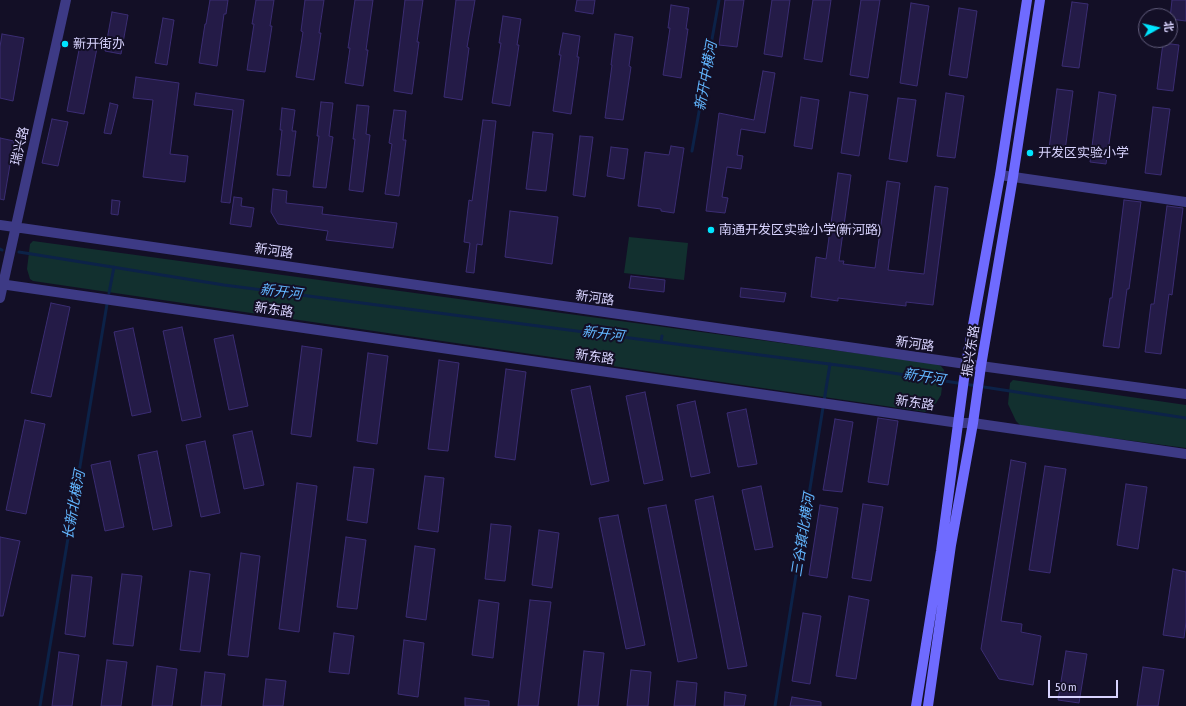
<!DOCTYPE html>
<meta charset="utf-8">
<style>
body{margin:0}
#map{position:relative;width:1186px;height:706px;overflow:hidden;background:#130f26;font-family:"Asap Condensed","Noto Sans SC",sans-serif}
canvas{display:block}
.north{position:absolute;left:1138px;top:8px;width:40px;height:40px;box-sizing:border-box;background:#130f26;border:1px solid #625e7d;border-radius:50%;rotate:82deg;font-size:11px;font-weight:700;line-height:16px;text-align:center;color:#d9d4ff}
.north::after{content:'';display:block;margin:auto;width:14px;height:18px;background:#00e5ff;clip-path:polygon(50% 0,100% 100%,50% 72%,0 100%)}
.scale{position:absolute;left:1048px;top:680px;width:70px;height:18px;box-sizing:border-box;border:2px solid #d9d4ff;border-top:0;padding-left:5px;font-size:12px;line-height:14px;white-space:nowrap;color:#d9d4ff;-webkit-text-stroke:3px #130f26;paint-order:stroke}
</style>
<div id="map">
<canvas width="1186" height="706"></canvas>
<div class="north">北</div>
<div class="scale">50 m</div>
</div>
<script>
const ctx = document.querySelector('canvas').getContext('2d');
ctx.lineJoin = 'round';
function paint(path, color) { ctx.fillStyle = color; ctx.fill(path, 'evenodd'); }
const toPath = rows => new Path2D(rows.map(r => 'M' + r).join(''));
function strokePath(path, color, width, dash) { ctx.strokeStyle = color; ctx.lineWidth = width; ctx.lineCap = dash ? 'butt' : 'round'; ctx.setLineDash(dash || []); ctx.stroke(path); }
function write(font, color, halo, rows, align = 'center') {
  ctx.font = font + ' "Asap Condensed","Noto Sans SC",sans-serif'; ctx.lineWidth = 4; ctx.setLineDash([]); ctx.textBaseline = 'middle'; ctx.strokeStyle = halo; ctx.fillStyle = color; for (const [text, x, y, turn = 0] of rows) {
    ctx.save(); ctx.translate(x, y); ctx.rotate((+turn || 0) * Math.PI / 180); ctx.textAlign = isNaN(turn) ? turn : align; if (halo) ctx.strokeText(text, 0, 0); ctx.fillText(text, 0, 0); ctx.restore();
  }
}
paint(toPath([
 [629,237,688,243,684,280,624,273],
 [33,241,936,364,941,366,944,370,941,395,936,403,926,412,33,281,30,279,27,269,30,244],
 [1013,380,1186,405,1186,448,1021,426,1016,421,1008,404,1010,383]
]), '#12302f');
strokePath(toPath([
 [692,151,719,0],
 [0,249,2,250],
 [19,252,224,285,860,368,1186,418],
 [109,293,114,267],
 [661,342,662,336],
 [40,706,107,304],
 [775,706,830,364]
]), '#0c2248', 3);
const building = toPath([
 [210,0,228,0,226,14,224,14,217,66,199,63,205,24,206,24,210,0],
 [256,0,274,0,270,26,272,26,265,72,247,70,254,24,252,24,256,0],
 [305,0,324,0,319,33,321,33,314,80,296,77,303,32,301,31,305,0],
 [355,0,373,0,366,50,368,50,363,86,345,83,350,48,348,48,355,0],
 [405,0,423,0,417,42,419,42,412,94,394,91,405,0],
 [456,0,475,0,467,47,469,48,462,100,444,97,456,0],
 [577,0,595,0,593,14,575,11,577,0],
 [725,0,744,0,737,47,719,45,725,0],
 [772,0,790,0,782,57,764,54,772,0],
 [813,0,831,0,822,62,804,59,813,0],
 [861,0,880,0,868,78,850,75,861,0],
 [1172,0,1186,0,1186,21,1170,19,1172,0],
 [1072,2,1088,4,1079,68,1062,66,1072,2],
 [911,3,929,6,917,86,900,83,911,3],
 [671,5,689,8,686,29,688,29,681,78,663,75,670,28,668,28,671,5],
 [959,8,977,11,967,78,949,75,959,8],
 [112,12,128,15,121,54,105,51,112,12],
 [503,16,521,19,517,45,519,45,510,106,492,103,501,43,499,43,503,16],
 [163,18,174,20,167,65,155,63,163,18],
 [563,33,580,36,577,57,579,57,571,114,553,111,561,55,559,55,563,33],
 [2,34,24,38,13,101,0,98,0,47,2,34],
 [615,34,633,37,629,66,631,67,623,120,605,118,612,65,611,65,615,34],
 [1163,43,1179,45,1173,91,1157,89,1163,43],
 [80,45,97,48,84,114,67,111,80,45],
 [763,71,775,73,765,133,741,129,737,155,743,156,741,169,727,167,722,197,728,198,725,213,706,211,719,113,754,120,763,71],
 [136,77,179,83,170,154,188,156,185,182,143,177,153,100,133,98,136,77],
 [1057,89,1073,91,1064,158,1048,156,1057,89],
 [850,92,868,95,859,156,841,153,850,92],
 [1099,92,1116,95,1106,164,1090,162,1099,92],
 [196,93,244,100,230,203,221,202,233,110,194,105,196,93],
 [946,93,964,96,955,158,937,156,946,93],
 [801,97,819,100,812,149,794,146,801,97],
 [898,98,916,100,907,162,889,159,898,98],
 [321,102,333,103,329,136,333,137,326,188,313,187,319,136,317,136,321,102],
 [110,103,118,105,111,134,104,133,110,103],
 [357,105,369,106,366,134,370,135,363,192,349,190,355,139,353,139,357,105],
 [1153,107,1170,109,1161,175,1145,173,1153,107],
 [282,108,295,110,292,131,296,131,290,176,277,175,282,130,280,130,282,108],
 [394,110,406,111,403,140,406,140,399,196,385,194,392,144,389,143,394,110],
 [52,119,68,122,58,166,42,163,52,119],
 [483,120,496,121,482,245,477,244,474,273,466,272,470,243,464,242,469,200,472,201,483,120],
 [533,132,553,134,546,191,526,189,533,132],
 [580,136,593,137,585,197,573,195,580,136],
 [0,138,14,141,4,200,0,199,0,138],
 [671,146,684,148,674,213,661,211,661,209,638,206,645,152,669,155,671,146],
 [611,147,628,149,624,179,607,176,611,147],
 [838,173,851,175,839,261,844,261,843,264,875,268,887,181,900,183,888,270,924,274,935,186,948,188,933,305,906,302,906,306,838,298,838,301,811,297,816,257,826,259,838,173],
 [273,189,287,191,286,203,323,207,322,214,397,223,393,248,326,240,328,231,278,224,271,212,273,189],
 [234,197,242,198,241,206,254,208,251,227,230,224,234,197],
 [112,200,120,201,118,215,111,214,112,200],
 [1124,200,1141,202,1129,289,1127,289,1119,348,1103,346,1110,298,1112,298,1124,200],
 [1167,206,1183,208,1172,295,1169,294,1161,354,1145,352,1151,304,1154,304,1167,206],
 [510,211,558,217,552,264,505,257,510,211],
 [631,276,665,280,664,292,629,288,631,276],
 [741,288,786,293,784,302,740,297,741,288],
 [51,303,70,307,51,397,31,393,51,303],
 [182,327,201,417,182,421,163,331,182,327],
 [133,328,151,412,132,416,114,332,133,328],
 [233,335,248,406,229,410,214,339,233,335],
 [302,346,322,349,311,437,291,434,302,346],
 [368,353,388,356,377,444,357,441,368,353],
 [439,360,459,363,448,451,428,449,439,360],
 [506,369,526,372,515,460,495,457,506,369],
 [590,386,609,481,591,485,571,390,590,386],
 [645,392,663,480,644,484,626,396,645,392],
 [695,401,710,473,691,477,677,405,695,401],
 [746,409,757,464,738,467,727,413,746,409],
 [878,418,898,421,888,485,868,482,878,418],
 [835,419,853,422,842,492,823,490,835,419],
 [25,420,45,424,26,514,6,510,25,420],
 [252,431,264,485,244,489,233,435,252,431],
 [205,441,220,513,201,517,186,445,205,441],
 [157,451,172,526,153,530,138,455,157,451],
 [1011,460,1026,463,1001,621,1022,624,1021,632,1041,636,1033,685,999,679,981,649,1011,460],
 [110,461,124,527,105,531,91,465,110,461],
 [1045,466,1066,469,1050,573,1029,570,1045,466],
 [354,467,374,469,367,523,347,520,354,467],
 [425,476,444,478,438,532,418,529,425,476],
 [297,483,317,486,299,632,279,629,297,483],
 [1126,484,1147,487,1138,549,1117,545,1126,484],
 [761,486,773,547,755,550,742,490,761,486],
 [713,496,747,666,728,669,695,500,713,496],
 [863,504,883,507,871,581,852,578,863,504],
 [666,505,697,658,678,662,648,508,666,505],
 [820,505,838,508,827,578,809,575,820,505],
 [618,515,645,645,626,649,599,518,618,515],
 [491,524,511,526,505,581,485,579,491,524],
 [539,530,559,533,552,588,532,585,539,530],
 [0,537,20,541,3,616,0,616,0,537],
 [346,537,366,540,357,609,337,607,346,537],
 [415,546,435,549,426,620,406,617,415,546],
 [241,553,260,556,248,657,228,655,241,553],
 [1173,569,1186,572,1186,622,1184,638,1163,635,1173,569],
 [190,571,210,574,200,652,180,650,190,571],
 [122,574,142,576,133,646,113,644,122,574],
 [72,575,92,577,85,637,65,634,72,575],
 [849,596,869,600,856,679,836,676,849,596],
 [479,600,499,603,493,658,472,655,479,600],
 [530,600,551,602,544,657,538,706,518,706,530,600],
 [803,613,821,616,810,684,792,681,803,613],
 [334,633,354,636,349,674,329,672,334,633],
 [404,640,424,643,418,697,398,694,404,640],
 [584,651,604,653,598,706,578,706,584,651],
 [1066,651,1087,654,1079,703,1058,700,1066,651],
 [59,652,79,655,72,706,52,706,59,652],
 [107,660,127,662,121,706,101,706,107,660],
 [157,666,177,669,172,706,152,706,157,666],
 [1143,667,1164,670,1158,706,1137,706,1143,667],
 [631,670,651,672,648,706,627,706,631,670],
 [205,672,225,674,221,706,201,706,205,672],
 [266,679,286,681,283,706,263,706,266,679],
 [677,681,697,683,695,706,674,706,677,681],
 [725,692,746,695,744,706,724,706,725,692],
 [792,697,821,702,821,706,790,706,792,697],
 [465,698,489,701,489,706,465,706,465,698]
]);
paint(building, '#241b47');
strokePath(building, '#3b2d73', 1);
strokePath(toPath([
 [1000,175,1186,202]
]), '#3d3a85', 10);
strokePath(toPath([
 [0,225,966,364,1186,394],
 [0,284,959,423,973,423,1186,454],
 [0,298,66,0]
]), '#3d3a85', 10);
strokePath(toPath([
 [916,706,941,551,966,364,1000,175,1027,0],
 [928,706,951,545,973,423,981,366,1013,177,1040,0]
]), '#6f6bff', 10);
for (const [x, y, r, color] of [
 [65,44,4,"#00e5ff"],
 [1030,153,4,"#00e5ff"],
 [711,230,4,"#00e5ff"]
]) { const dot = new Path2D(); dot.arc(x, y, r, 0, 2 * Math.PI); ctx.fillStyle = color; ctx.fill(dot); strokePath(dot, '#130f26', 1.5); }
write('13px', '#d9d4ff', '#130f26', [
 ["新开街办",73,44],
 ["开发区实验小学",1038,153],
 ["南通开发区实验小学(新河路)",719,230]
], 'left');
write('13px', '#d9d4ff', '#130f26', [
 ["瑞兴路",20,146,-77],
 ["新河路",274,251,8],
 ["新河路",595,298,8],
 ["新东路",274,310,8],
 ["新河路",915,344,8],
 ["振兴东路",971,351,-81],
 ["新东路",595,357,8],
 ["新东路",915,403,8]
]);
write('italic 14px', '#62b6ff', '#130f26', [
 ["新开中横河",706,76,-80],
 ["新开河",281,292,7],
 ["新开河",603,334,7],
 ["新开河",924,377,9],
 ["长新北横河",74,505,-80],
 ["三谷镇北横河",803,535,-81]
]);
</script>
